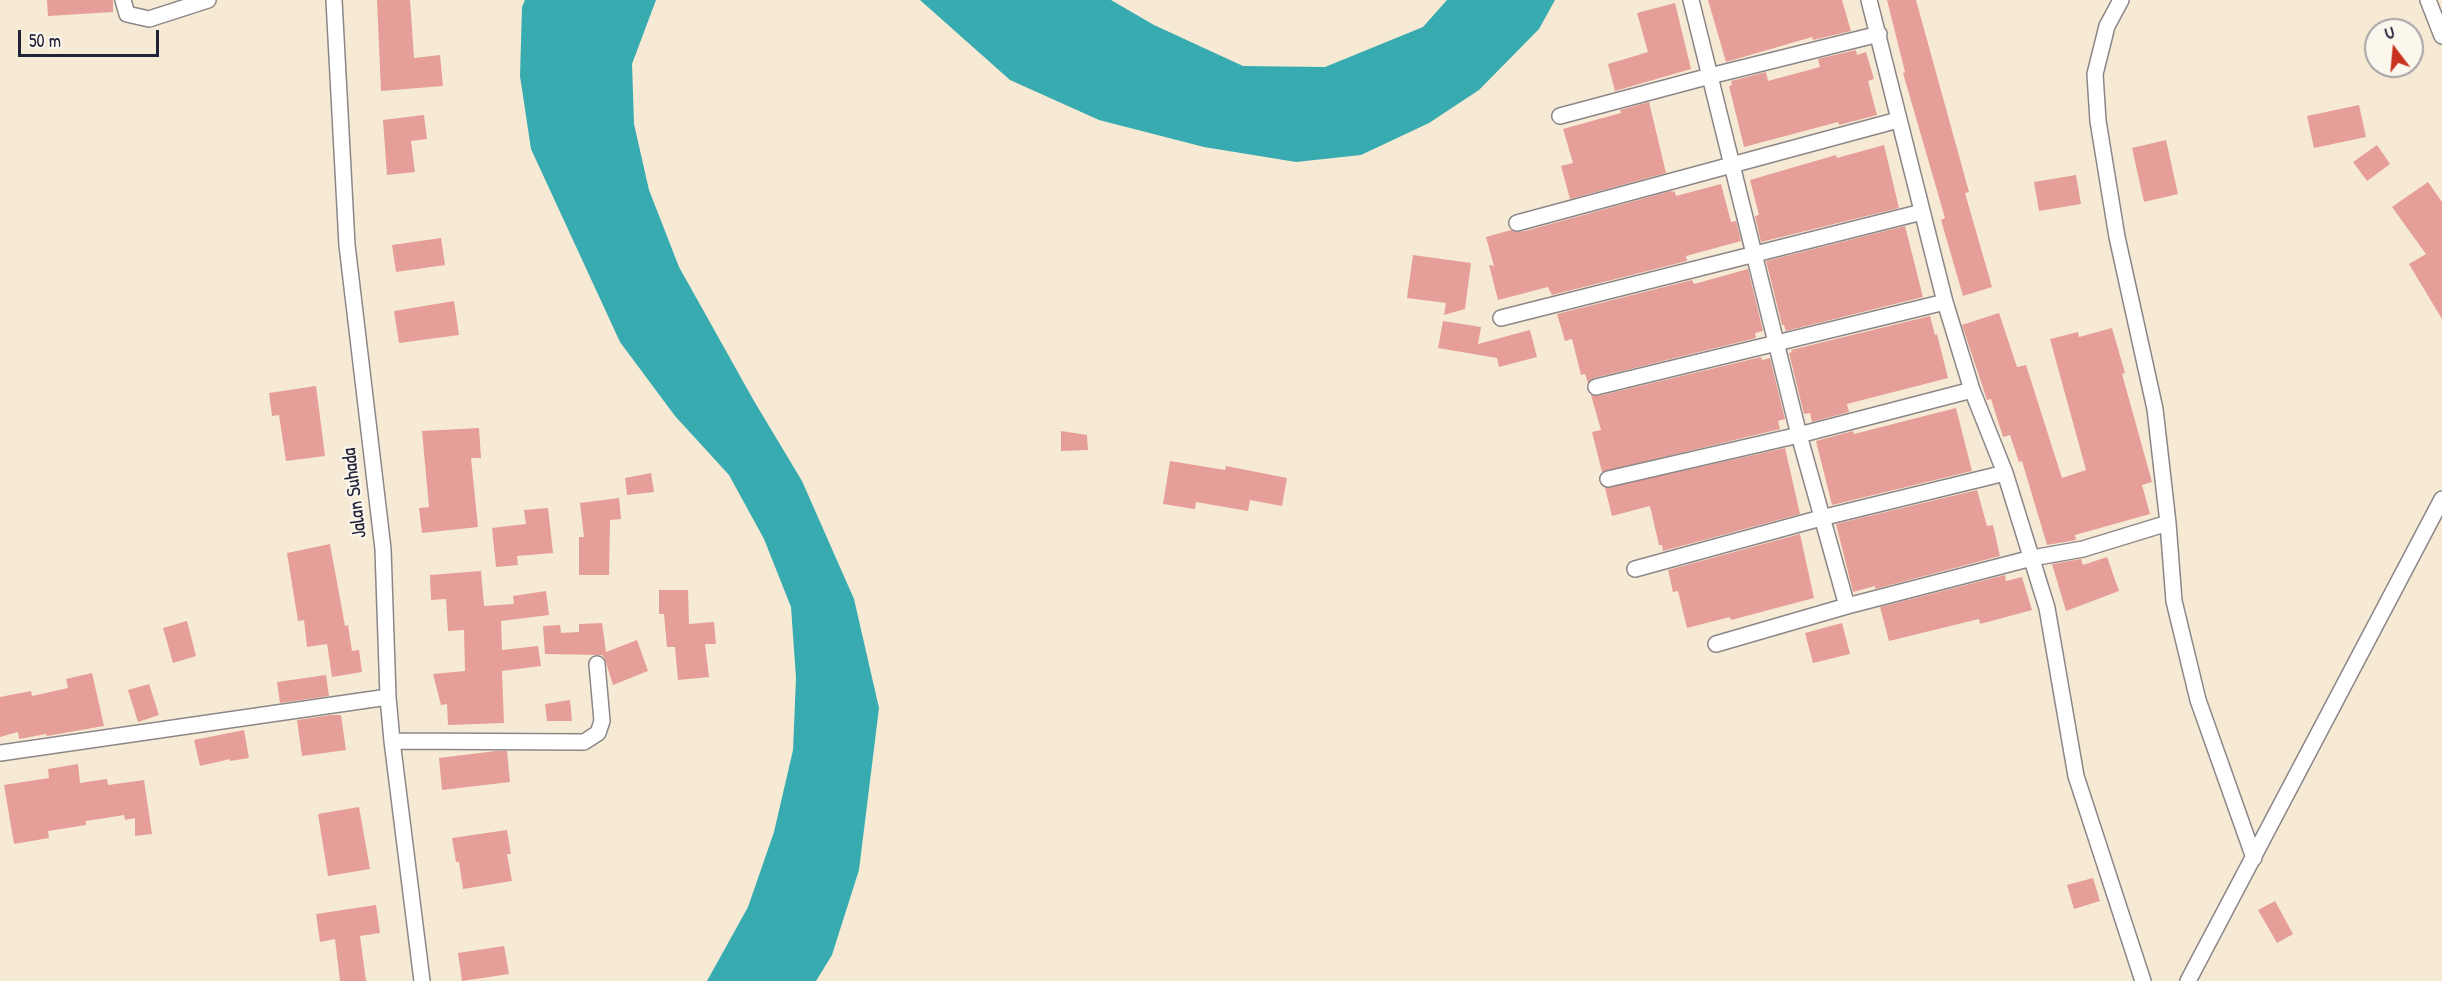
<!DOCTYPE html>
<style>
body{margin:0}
#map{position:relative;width:2442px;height:981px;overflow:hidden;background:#f6ead4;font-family:"Patrick Hand",sans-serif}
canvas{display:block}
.north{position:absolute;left:2364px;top:18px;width:60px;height:60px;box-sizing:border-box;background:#fbf7ec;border:2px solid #a4a2a5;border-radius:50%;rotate:344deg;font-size:16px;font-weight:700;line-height:24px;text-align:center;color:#22223b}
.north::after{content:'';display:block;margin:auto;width:21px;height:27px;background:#c8321e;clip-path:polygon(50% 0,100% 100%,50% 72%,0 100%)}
.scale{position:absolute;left:18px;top:30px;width:141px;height:27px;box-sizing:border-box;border:3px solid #22223b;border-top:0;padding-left:8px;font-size:18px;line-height:21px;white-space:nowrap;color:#22223b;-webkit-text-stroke:4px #fbf7ec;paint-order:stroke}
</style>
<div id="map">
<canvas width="2442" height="981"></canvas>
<div class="north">U</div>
<div class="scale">50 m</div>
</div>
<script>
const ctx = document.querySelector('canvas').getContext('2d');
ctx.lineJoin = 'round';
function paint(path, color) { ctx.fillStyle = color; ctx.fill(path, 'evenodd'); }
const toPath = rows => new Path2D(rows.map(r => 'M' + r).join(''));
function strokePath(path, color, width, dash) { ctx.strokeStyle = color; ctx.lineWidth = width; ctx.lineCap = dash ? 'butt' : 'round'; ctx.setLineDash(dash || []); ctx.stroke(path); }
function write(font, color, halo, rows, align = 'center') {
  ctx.font = font + ' "Patrick Hand",sans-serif'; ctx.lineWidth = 4.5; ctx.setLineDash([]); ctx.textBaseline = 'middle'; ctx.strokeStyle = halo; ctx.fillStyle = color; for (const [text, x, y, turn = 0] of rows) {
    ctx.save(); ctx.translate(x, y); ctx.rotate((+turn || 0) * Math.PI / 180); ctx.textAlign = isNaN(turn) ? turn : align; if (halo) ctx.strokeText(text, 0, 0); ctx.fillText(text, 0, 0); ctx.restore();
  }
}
paint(toPath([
 [525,0,656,0,632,64,634,124,649,190,679,267,754,401,802,481,854,599,879,708,859,870,832,955,816,981,707,981,748,907,774,832,793,750,796,678,791,607,764,539,729,475,675,416,620,342,531,149,520,76,522,7],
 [920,0,1111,0,1154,25,1243,66,1325,67,1423,27,1447,0,1555,0,1539,29,1479,90,1429,123,1361,155,1296,162,1204,147,1099,120,1010,80]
]), '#38abb1');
paint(toPath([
 [47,0,113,0,113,12,48,16],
 [377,0,410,0,414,58,440,55,443,86,381,91],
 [1708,0,1842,0,1851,31,1813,40,1812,37,1726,62],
 [1887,0,1916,0,1969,192,1965,193,1992,287,1963,296,1941,220,1945,218,1903,73,1905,72],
 [1675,3,1691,69,1615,91,1608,64,1648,52,1637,13],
 [1856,50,1857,55,1866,52,1874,79,1868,81,1877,115,1839,125,1838,122,1744,147,1729,86,1732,85,1731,81,1766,72,1768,81,1820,67,1818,59],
 [1649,102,1666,173,1570,199,1561,166,1573,163,1563,129,1621,113,1620,110],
 [2359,105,2366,137,2314,148,2307,116],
 [424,115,427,139,411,141,415,172,387,175,383,120],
 [2166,140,2178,194,2144,202,2132,148],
 [1884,145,1899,208,1761,242,1755,216,1759,215,1750,180,1836,155,1837,158],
 [2377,145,2390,164,2367,181,2353,162],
 [2076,175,2081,204,2039,211,2034,182],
 [2428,182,2442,202,2442,319,2409,264,2426,254,2392,207],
 [1721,184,1731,222,1736,221,1741,241,1686,256,1687,261,1552,295,1548,287,1498,300,1489,265,1494,266,1486,237,1511,230,1515,232,1525,231,1671,191,1675,192,1676,196],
 [1905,226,1923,297,1786,331,1784,325,1782,325,1766,261],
 [441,238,445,265,396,272,392,245],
 [1413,255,1471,263,1465,309,1444,315,1446,303,1407,298],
 [1748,269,1763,331,1755,333,1756,338,1594,378,1588,383,1585,374,1581,375,1572,339,1565,341,1557,314,1692,280,1694,284],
 [454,301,459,335,399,343,394,311],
 [1999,313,2017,367,2026,365,2062,478,2086,470,2050,339,2078,332,2079,337,2112,328,2125,373,2122,374,2152,482,2142,485,2150,514,2075,535,2076,540,2047,545,2022,461,2019,462,2010,435,2003,437,1991,399,1987,400,1962,325],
 [1930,316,1935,335,1937,334,1948,378,1847,404,1849,412,1812,422,1810,413,1804,414,1789,353,1792,352,1791,350],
 [1443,321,1481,327,1478,344,1530,330,1537,357,1499,367,1497,358,1438,348],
 [1761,357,1762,360,1770,358,1785,419,1778,421,1780,429,1602,472,1592,432,1601,430,1591,395,1598,396],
 [316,386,325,456,286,461,279,415,272,416,269,393],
 [1956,408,1972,471,1832,505,1816,441,1853,431,1854,434],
 [479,428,481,458,471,458,478,527,422,533,419,508,429,507,422,431],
 [1061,431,1087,435,1088,450,1061,451],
 [1785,448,1800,514,1663,551,1662,545,1659,545,1650,506,1612,516,1605,488],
 [1170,461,1225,470,1226,466,1287,478,1282,506,1250,500,1248,511,1196,502,1195,509,1163,504],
 [651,473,654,492,627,495,625,478],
 [1977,490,1987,526,1993,525,2000,556,1875,589,1875,586,1853,592,1836,524],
 [619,498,621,519,610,520,609,575,579,575,579,537,584,537,580,503],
 [548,508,553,553,517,556,518,565,496,567,492,528,526,524,524,510],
 [1800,534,1814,598,1731,620,1730,617,1687,628,1678,591,1673,592,1668,570],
 [330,544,345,626,348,625,352,651,359,650,362,672,332,677,327,644,307,647,304,620,298,621,287,553],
 [2107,557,2119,591,2066,611,2052,564,2081,559,2083,565],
 [481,571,484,606,514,604,513,596,546,591,549,615,501,621,502,650,538,646,541,666,502,671,504,723,448,725,447,704,441,705,433,674,465,671,464,630,448,631,446,599,431,600,430,575],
 [2005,575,2006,581,2022,577,2032,610,1980,624,1979,619,1889,641,1880,607],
 [659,590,688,590,689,624,714,622,716,644,705,644,709,677,678,680,675,647,667,647,664,614,659,614],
 [187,621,196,656,173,663,163,628],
 [602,623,606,652,637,640,648,671,613,685,605,659,602,655,545,654,543,626,560,625,561,633,579,632,579,624],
 [1842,623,1850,654,1813,663,1805,633],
 [92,673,104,726,47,736,46,734,19,739,18,732,0,737,0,697,31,691,32,696,68,688,66,679],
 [326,675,329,696,280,703,277,682],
 [149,684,159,715,138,722,128,690],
 [570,700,572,721,547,721,545,704],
 [331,715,341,715,346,750,302,756,297,720],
 [244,730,249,758,230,761,230,759,200,766,194,740],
 [496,751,507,751,510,782,442,790,439,758],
 [78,764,80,783,107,779,108,785,144,780,152,834,135,836,135,818,125,820,124,815,86,821,86,825,48,831,49,838,14,844,4,785,49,778,48,769],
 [359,807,370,869,328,876,318,814],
 [507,830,511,854,507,854,512,881,463,889,459,862,456,862,452,838],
 [2093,878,2100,901,2074,909,2067,885],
 [2275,901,2293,934,2277,943,2258,910],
 [376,905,380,933,360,936,366,981,340,981,335,939,320,942,316,914],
 [504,946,509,974,462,981,458,953]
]), '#e69e98');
const street = toPath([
 [123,0,127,14,149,19,208,0],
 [334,0,347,245,383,549,388,697,392,741,422,981],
 [1691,0,1799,435,1847,606],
 [1869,0,1945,302,1972,390,2005,473,2047,608,2076,776,2143,981],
 [2121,0,2107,26,2095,74,2098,121,2117,237,2155,409,2168,523,2174,601,2198,700,2254,858],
 [2428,0,2442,36],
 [1560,116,1710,76,1879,34],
 [1517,223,1898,120],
 [1501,318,1922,212],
 [1596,387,1945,302],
 [1608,479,1799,435,1972,390],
 [1635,569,1821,518,2005,473],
 [1716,644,1847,606,2032,558,2083,549,2168,523],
 [392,741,584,742,598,733,602,721,597,664],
 [0,753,388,697],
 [2188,981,2442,499]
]);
strokePath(street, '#8c8688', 18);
strokePath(street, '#fff', 15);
write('20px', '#22223b', '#fbf7ec', [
 ["Jalan Suhada",355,493,-97]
]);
</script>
